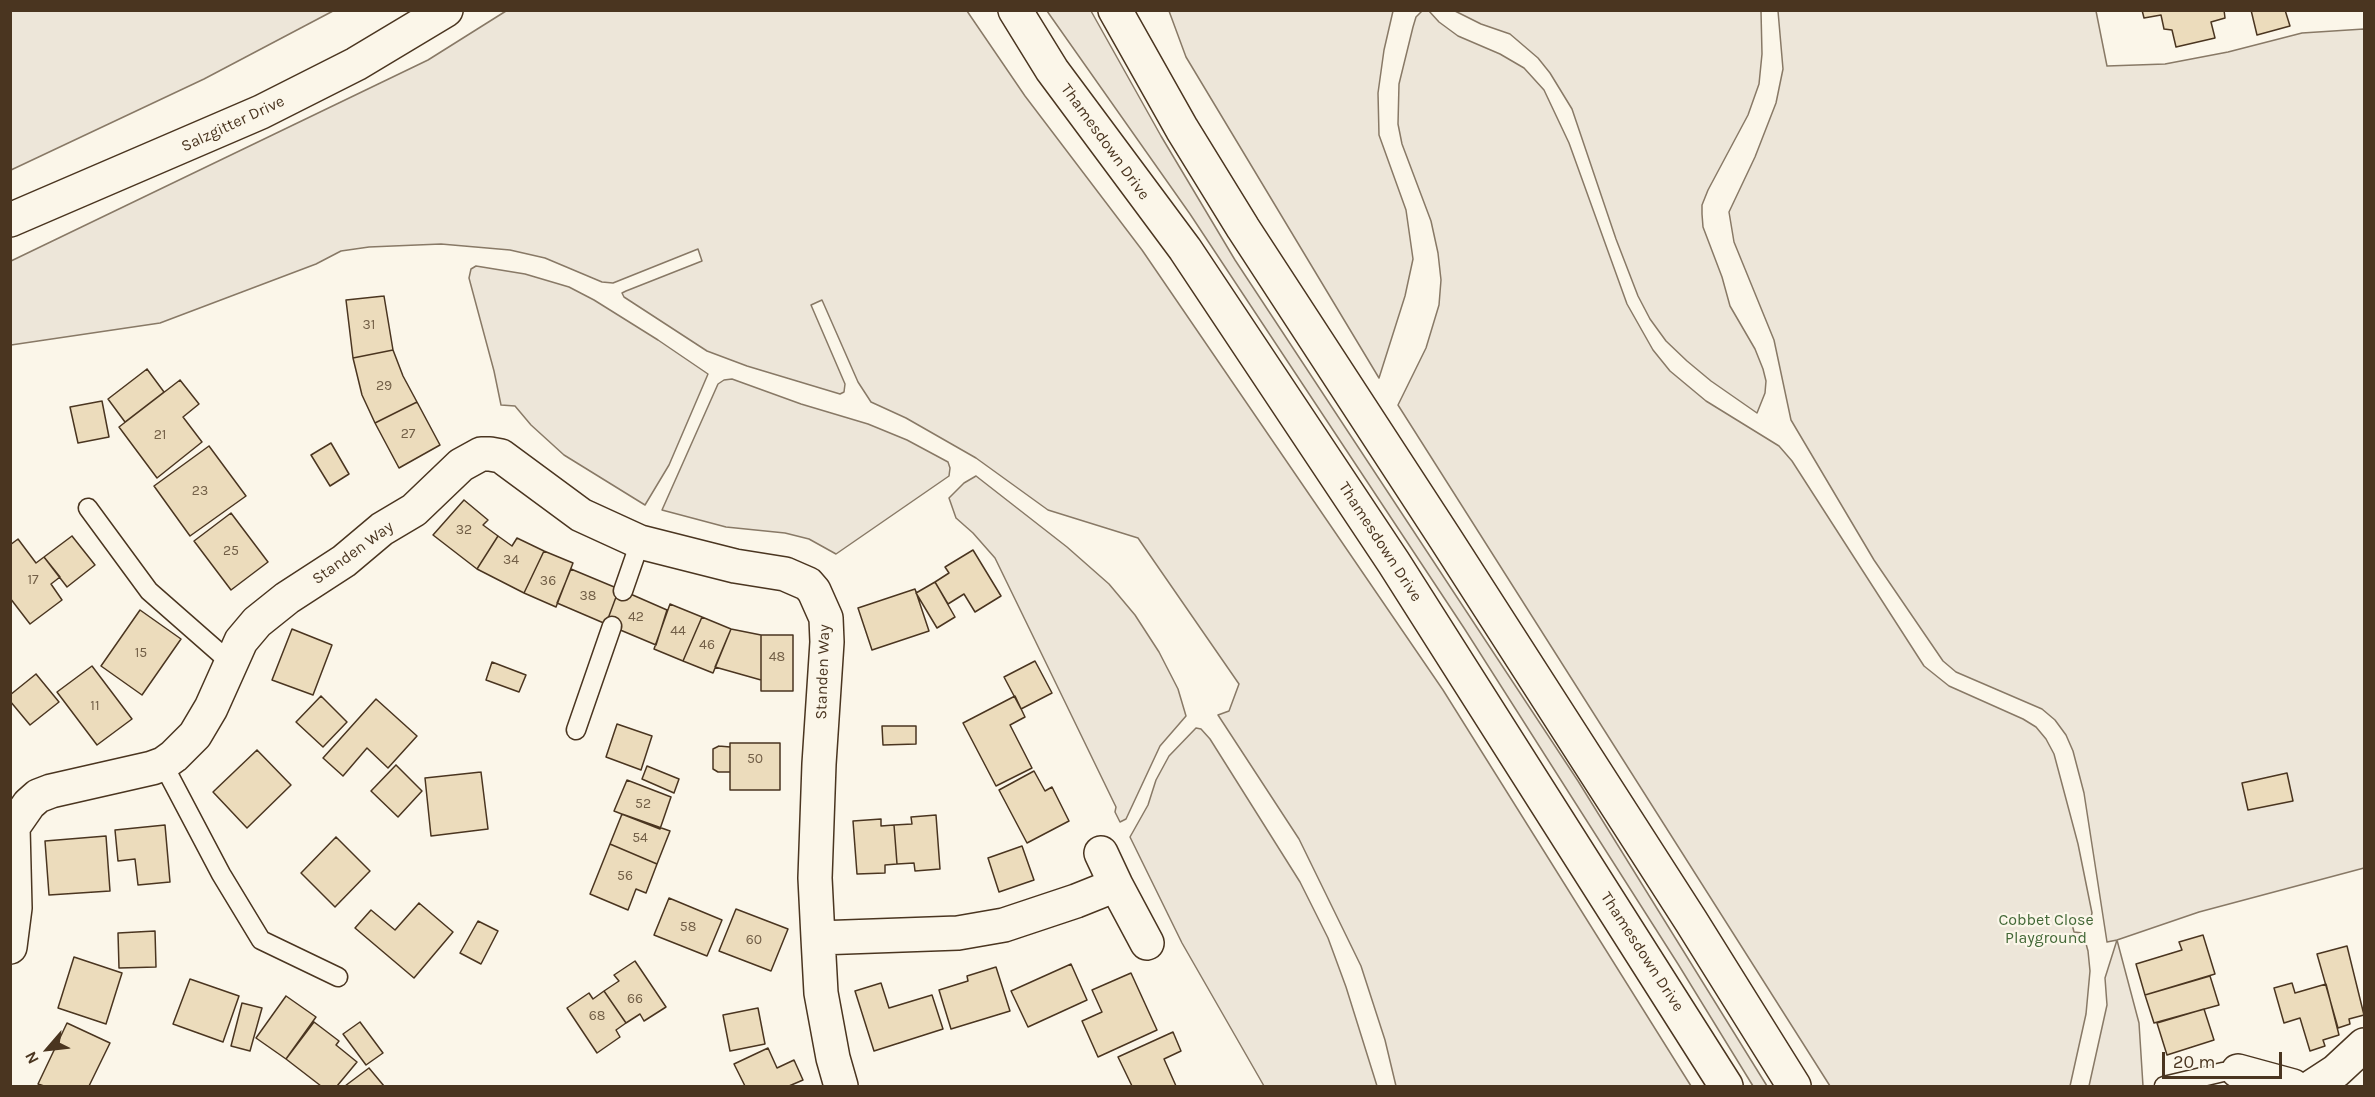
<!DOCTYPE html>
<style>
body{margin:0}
#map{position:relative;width:2375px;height:1097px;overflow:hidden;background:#fbf6e9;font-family:Karla,sans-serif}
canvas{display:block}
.frame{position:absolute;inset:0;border:12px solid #4a3520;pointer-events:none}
.north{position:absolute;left:18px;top:1019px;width:60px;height:60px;-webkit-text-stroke:4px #fbf6e9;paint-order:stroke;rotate:242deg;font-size:16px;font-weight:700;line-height:24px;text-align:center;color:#4a3520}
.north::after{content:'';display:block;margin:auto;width:21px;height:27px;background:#4a3520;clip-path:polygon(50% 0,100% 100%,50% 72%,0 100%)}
.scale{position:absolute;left:2162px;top:1052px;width:120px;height:27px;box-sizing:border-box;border:3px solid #4a3520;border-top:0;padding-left:8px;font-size:18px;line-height:21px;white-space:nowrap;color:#4a3520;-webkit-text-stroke:4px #fbf6e9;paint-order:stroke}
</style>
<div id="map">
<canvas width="2375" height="1097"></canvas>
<div class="frame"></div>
<div class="north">N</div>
<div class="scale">20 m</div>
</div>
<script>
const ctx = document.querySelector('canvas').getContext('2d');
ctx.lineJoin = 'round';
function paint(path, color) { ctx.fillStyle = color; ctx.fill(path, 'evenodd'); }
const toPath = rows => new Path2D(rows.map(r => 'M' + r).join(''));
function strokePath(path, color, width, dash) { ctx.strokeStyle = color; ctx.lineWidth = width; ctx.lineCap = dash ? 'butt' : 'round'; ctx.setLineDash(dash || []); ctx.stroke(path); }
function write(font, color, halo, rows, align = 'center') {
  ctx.font = font + ' Karla,sans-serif'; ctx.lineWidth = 4.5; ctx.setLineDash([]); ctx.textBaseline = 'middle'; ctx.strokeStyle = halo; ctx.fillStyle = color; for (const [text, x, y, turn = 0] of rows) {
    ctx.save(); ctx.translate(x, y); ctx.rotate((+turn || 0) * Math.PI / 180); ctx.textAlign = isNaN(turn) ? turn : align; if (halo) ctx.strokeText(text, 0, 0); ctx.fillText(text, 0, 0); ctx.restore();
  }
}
const green = toPath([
 [11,10,333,10,333,11,204,79,11,170,11,10],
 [506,11,967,11,1025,96,1142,250,1443,690,1691,1086,1396,1086,1385,1040,1361,966,1299,839,1218,715,1229,711,1239,684,1138,538,1048,510,976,458,906,418,871,402,858,382,822,300,811,305,845,384,844,392,840,394,747,366,707,351,624,297,622,293,626,291,702,261,698,249,613,283,602,282,545,258,510,250,441,244,369,247,341,251,316,264,160,323,11,345,11,261,428,60,506,11],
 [1047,11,1091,11,1161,136,1235,260,1578,781,1767,1086,1753,1086,1678,964,1464,628,1190,214,1047,11],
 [1169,11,1393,11,1384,50,1378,93,1379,135,1406,210,1413,259,1405,296,1379,378,1186,57,1169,11],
 [1422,11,1429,11,1439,22,1458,36,1500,54,1524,68,1544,90,1569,143,1627,304,1653,350,1670,371,1706,401,1779,446,1792,461,1924,666,1949,686,2023,719,2036,727,2046,739,2054,754,2078,844,2092,913,2091,917,2088,918,2078,917,2071,920,2074,932,2083,933,2088,951,2090,971,2086,1014,2070,1086,1830,1086,1398,405,1426,348,1439,305,1441,280,1438,253,1431,221,1402,144,1398,124,1399,84,1413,27,1416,17,1422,11],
 [1455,11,1761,11,1762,54,1759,84,1748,115,1708,190,1702,205,1702,214,1703,227,1722,277,1730,306,1755,349,1763,369,1766,381,1765,393,1757,413,1711,381,1687,361,1666,341,1650,319,1638,296,1616,239,1572,109,1550,73,1538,58,1510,34,1481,24,1455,11],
 [1778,11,2096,11,2107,66,2165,64,2228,52,2302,33,2364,29,2364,868,2199,912,2117,940,2139,1023,2143,1086,2089,1086,2107,1005,2105,978,2117,940,2107,942,2084,793,2073,751,2066,735,2055,720,2042,709,1956,672,1943,661,1874,560,1791,420,1774,340,1734,242,1729,212,1755,157,1776,103,1783,69,1778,11],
 [476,266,525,274,569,287,594,300,658,340,708,374,669,465,645,505,564,455,531,425,515,406,501,405,494,371,469,278,471,269,476,266],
 [732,379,801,404,868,424,907,440,948,462,950,468,949,476,836,554,809,539,785,533,726,527,662,510,718,384,724,380,732,379],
 [976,476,1067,547,1109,584,1135,615,1159,652,1178,689,1186,716,1160,746,1126,819,1120,822,1115,812,1116,807,995,558,973,533,956,518,949,498,964,483,976,476],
 [1196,728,1201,729,1210,739,1300,882,1328,938,1346,987,1377,1086,1264,1086,1182,943,1130,837,1148,805,1156,780,1169,756,1196,728]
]);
paint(green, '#ede6d9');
strokePath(green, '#887966', 1.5);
const building = toPath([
 [2142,10,2224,10,2225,18,2211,22,2215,38,2176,47,2172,30,2164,29,2161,15,2144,18,2142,10],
 [2251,10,2285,10,2290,26,2257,35,2251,10],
 [384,296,393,350,353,358,346,300,384,296],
 [393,350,403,376,417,402,375,423,362,395,353,358,393,350],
 [147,369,164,392,125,422,108,399,147,369],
 [180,380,199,404,183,417,202,442,157,478,119,427,180,380],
 [102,401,109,437,78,443,70,407,102,401],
 [417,402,440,445,399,468,375,423,417,402],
 [331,443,349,474,330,486,311,455,331,443],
 [209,446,246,496,190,536,154,486,209,446],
 [464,500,488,520,483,525,498,536,477,569,433,535,464,500],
 [231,513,268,562,231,590,194,541,231,513],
 [72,536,95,565,67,587,44,557,72,536],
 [498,536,512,546,517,538,544,551,524,593,477,569,498,536],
 [18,539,36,563,44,557,60,577,51,584,62,600,30,624,10,598,10,545,18,539],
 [973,550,1001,596,975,612,964,594,948,604,935,582,949,573,945,567,973,550],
 [544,551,573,563,556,607,524,593,544,551],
 [571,569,619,589,606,624,557,603,571,569],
 [935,582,955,617,937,628,916,593,935,582],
 [619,589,667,610,656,645,606,624,619,589],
 [915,589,929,631,872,650,858,608,915,589],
 [670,604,702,617,683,661,654,649,670,604],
 [140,610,181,639,142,695,101,666,140,610],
 [702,617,731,629,713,673,683,661,702,617],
 [292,629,332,645,313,695,272,680,292,629],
 [731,629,761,635,761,680,715,667,731,629],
 [761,635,793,635,793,691,761,691,761,635],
 [1035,661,1052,693,1021,709,1004,677,1035,661],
 [492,662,526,675,519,692,486,680,492,662],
 [92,666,132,719,97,745,57,692,92,666],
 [36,674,59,702,30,725,10,701,10,695,36,674],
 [321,696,347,722,323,747,296,722,321,696],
 [1015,696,1025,717,1010,725,1032,768,996,786,963,723,1015,696],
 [376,699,417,736,388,768,367,748,343,776,323,758,376,699],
 [617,724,652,736,641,770,606,757,617,724],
 [882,726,916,726,916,744,883,745,882,726],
 [730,743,780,743,780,790,730,790,730,743],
 [719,746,730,747,730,772,718,772,713,769,713,749,719,746],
 [257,750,291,785,247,828,213,792,257,750],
 [396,765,422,791,398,817,371,791,396,765],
 [647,766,679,779,674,793,642,779,647,766],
 [1034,771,1045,791,1052,787,1069,821,1027,843,999,790,1034,771],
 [481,772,488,829,431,836,425,778,481,772],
 [2287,773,2293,801,2248,810,2242,783,2287,773],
 [627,780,671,797,660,829,614,811,627,780],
 [622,814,670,831,657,864,610,844,622,814],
 [936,815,940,869,915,871,914,863,897,864,894,825,912,824,911,817,936,815],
 [881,819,881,826,894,825,897,864,885,865,885,873,857,874,853,821,881,819],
 [165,825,170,882,138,885,135,859,118,861,115,830,165,825],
 [106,836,110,891,49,895,45,841,106,836],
 [336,837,370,871,335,907,301,873,336,837],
 [610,844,657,864,646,893,636,889,628,910,590,894,610,844],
 [1022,846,1034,880,999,892,988,858,1022,846],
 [669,898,722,920,707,956,654,935,669,898],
 [419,903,453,932,414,978,355,928,371,910,395,930,419,903],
 [736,909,788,929,771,971,719,951,736,909],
 [478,921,498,931,481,964,460,953,478,921],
 [155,931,156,967,119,968,118,933,155,931],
 [2203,935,2215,974,2145,995,2136,964,2182,950,2179,942,2203,935],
 [2347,946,2364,1015,2349,1019,2350,1024,2338,1028,2317,954,2347,946],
 [74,957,122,973,106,1024,58,1008,74,957],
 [635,961,666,1007,644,1021,640,1014,626,1023,604,991,619,981,614,975,635,961],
 [1071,964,1087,1000,1028,1027,1011,991,1071,964],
 [996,967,1010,1011,951,1029,939,990,968,981,967,976,996,967],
 [1131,973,1157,1030,1098,1057,1082,1021,1102,1012,1092,990,1131,973],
 [2210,976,2219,1005,2154,1023,2145,995,2210,976],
 [190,979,239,996,223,1042,173,1024,190,979],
 [881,983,889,1008,932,995,943,1029,874,1051,855,991,881,983],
 [2292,983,2295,993,2326,984,2339,1035,2323,1040,2325,1046,2310,1051,2300,1018,2284,1023,2274,988,2292,983],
 [604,991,626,1023,616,1030,620,1037,597,1053,567,1008,589,993,593,999,604,991],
 [286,996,316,1017,286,1059,256,1038,286,996],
 [242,1003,262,1008,250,1051,231,1046,242,1003],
 [758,1008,765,1044,730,1051,723,1015,758,1008],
 [2204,1009,2214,1040,2167,1055,2157,1023,2204,1009],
 [314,1022,339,1041,336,1045,357,1062,337,1086,321,1086,286,1059,314,1022],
 [360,1022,383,1053,366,1065,343,1034,360,1022],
 [67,1023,110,1043,89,1086,44,1086,38,1084,67,1023],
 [1173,1032,1181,1051,1164,1059,1176,1086,1132,1086,1118,1057,1173,1032],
 [768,1048,777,1068,794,1060,803,1080,789,1086,745,1086,734,1064,768,1048],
 [369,1068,384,1086,345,1086,369,1068]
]);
paint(building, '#ecdcbc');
strokePath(building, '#4a3520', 1.5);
const service = toPath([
 [88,508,149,591,231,663],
 [623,591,640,542],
 [576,730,612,626],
 [163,764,221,874,261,940,338,977],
 [2164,1086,2223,1072,2238,1071]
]);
const minor = toPath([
 [1101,853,1116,885],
 [818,938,958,933,1004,925,1076,901,1116,885,1147,943],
 [10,947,15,908,13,827,29,804,38,796,51,791,152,768,163,764,174,756,195,735,211,708,241,641,257,622,287,598,344,561,382,529,414,510,461,465,481,454,490,454,501,456,581,515,640,542,735,566,785,574,808,584,814,591,826,618,827,642,819,764,815,878,818,938,821,993,833,1058,841,1086],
 [2238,1071,2293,1086],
 [2313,1086,2336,1071,2364,1045]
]);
const tertiary = toPath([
 [10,220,261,112,356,64,446,10]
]);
const primary = toPath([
 [1015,10,1052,70,1185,249,1394,563,1726,1086],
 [1115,10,1182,129,1243,228,1445,538,1691,921,1794,1086]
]);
strokePath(service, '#4a3520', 21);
strokePath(minor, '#4a3520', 36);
strokePath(tertiary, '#4a3520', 36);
strokePath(primary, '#4a3520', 36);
strokePath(service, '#fbf6e9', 18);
strokePath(minor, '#fbf6e9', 33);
strokePath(tertiary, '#fbf6e9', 33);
strokePath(primary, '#fbf6e9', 33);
write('14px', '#725f47', null, [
 ["31",369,325],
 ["29",384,386],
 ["27",408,434],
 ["21",160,435],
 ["23",200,491],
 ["32",464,530],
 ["25",231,551],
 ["34",511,560],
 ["17",33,580],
 ["36",548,581],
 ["38",588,596],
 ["42",636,617],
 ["44",678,631],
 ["46",707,645],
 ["15",141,653],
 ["48",777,657],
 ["11",95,706],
 ["50",755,759],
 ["52",643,804],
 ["54",640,838],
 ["56",625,876],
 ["58",688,927],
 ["60",754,940],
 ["66",635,999],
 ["68",597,1016]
]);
write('16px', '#4a3520', '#fbf6e9', [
 ["Salzgitter Drive",233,124,-25],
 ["Thamesdown Drive",1105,142,54],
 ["Thamesdown Drive",1380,542,57],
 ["Standen Way",353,553,-36],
 ["Standen Way",823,672,-88],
 ["Thamesdown Drive",1642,952,57]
]);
write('16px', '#436837', '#fbf6e9', [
 ["Cobbet Close",2046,920],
 ["Playground",2046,938]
]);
</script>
